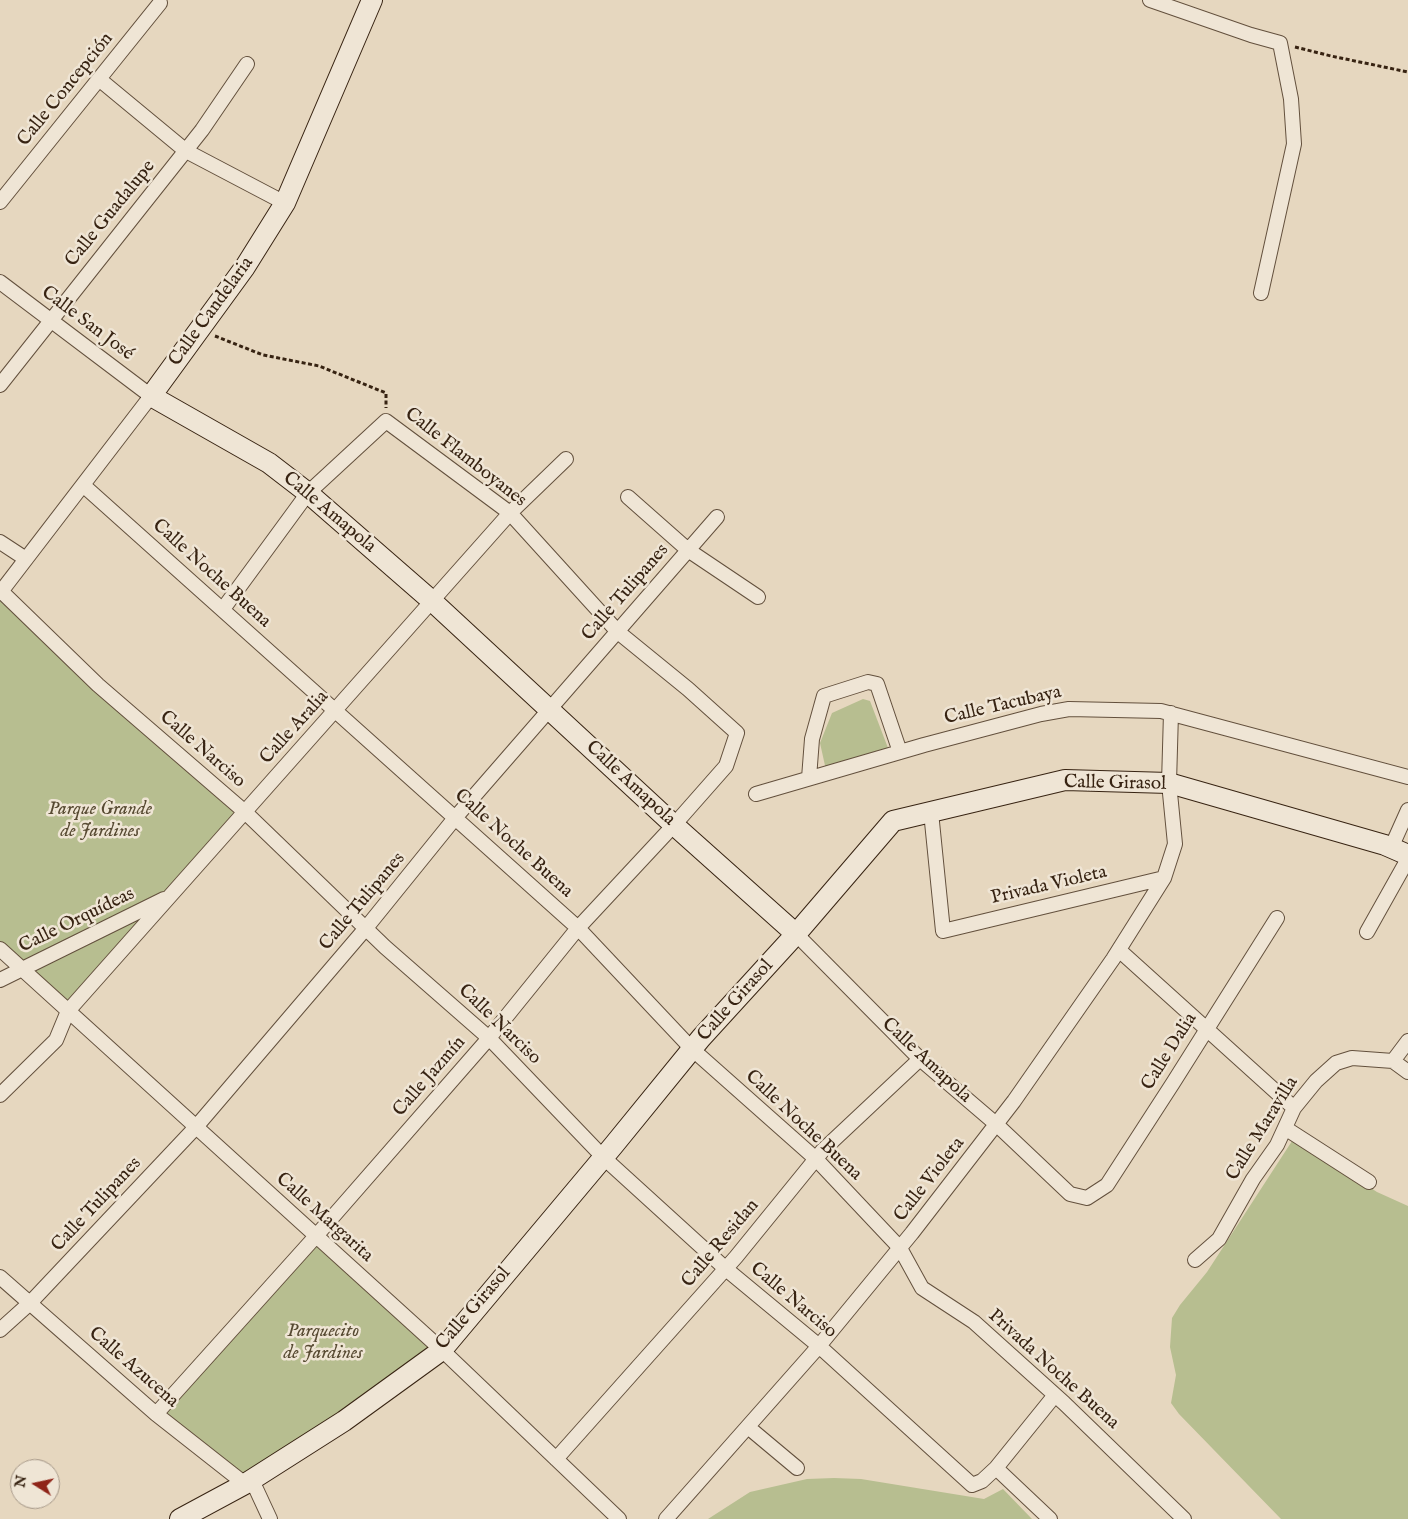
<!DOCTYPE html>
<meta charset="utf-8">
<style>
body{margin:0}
#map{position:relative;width:1408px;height:1519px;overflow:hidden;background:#e6d7bf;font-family:"IM FELL English",serif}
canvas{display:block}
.north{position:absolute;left:10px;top:1459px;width:50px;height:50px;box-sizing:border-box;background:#efe5d5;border:1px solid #a59787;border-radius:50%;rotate:280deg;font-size:14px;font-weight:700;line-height:20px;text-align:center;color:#372312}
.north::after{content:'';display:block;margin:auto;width:18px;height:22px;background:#8f2418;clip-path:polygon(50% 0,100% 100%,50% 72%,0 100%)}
</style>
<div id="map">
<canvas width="1408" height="1519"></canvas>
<div class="north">N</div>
</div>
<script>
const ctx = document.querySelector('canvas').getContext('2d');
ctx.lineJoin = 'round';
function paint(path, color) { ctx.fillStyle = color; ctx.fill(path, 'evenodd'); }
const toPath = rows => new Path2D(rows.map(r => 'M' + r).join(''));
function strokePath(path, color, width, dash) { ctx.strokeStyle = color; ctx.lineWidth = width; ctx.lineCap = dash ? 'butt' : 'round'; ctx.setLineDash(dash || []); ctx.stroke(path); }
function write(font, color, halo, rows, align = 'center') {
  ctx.font = font + ' "IM FELL English",serif'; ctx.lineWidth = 5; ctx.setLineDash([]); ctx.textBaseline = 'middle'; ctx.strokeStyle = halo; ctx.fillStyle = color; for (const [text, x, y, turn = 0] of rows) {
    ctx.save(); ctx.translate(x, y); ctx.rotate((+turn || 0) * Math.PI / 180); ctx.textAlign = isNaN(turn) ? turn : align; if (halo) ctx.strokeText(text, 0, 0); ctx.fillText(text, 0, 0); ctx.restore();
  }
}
paint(toPath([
 [0,593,245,812,68,1011,0,949],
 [863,699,870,701,888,748,883,754,826,770,820,743,832,713],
 [1294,1138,1377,1192,1408,1206,1408,1519,1281,1519,1179,1414,1171,1403,1176,1375,1170,1347,1172,1318,1180,1305,1207,1272],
 [316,1236,442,1350,245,1480,162,1419],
 [834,1478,861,1479,984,1499,1003,1489,1032,1519,708,1519,750,1492,807,1479]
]), '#b7be90');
const street = toPath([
 [1150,0,1251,35,1280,43,1291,99,1294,144,1261,293],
 [99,79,186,151,285,203],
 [0,202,160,3],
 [0,282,151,396,0,593],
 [0,385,202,130,247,64],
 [83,485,578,928,692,1049,816,1159,900,1248,922,1288,974,1322,1064,1403,1184,1519],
 [628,497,688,550,758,597],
 [0,542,26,559],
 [1,591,98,685,245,812,385,947,489,1038,604,1158,726,1269,819,1346,972,1485,982,1481,996,1468,1055,1395],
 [809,778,812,739,824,696,868,682,877,684,900,752],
 [756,794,924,745,1041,714,1069,709,1161,711,1408,777],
 [931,812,943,931,1164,878],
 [1391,848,1408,810],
 [1367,932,1408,859],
 [796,934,920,1059,996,1124,1070,1194,1087,1198,1107,1185,1173,1083,1277,918],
 [0,949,442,1350,619,1519],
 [1119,950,1294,1108],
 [0,980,164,899],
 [1393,1061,1408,1072],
 [0,1095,56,1040,68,1011,510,513,566,459],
 [1285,1128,1369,1182],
 [1195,1260,1219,1239,1253,1179,1277,1145,1294,1108,1316,1081,1336,1063,1352,1058,1393,1061,1408,1041],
 [0,1277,156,1414,245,1484],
 [0,1330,30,1303,196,1127,366,928,455,818,717,517],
 [156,1414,316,1236,489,1038,578,928,674,825,726,766,737,733,688,689,618,632,510,513,386,421,308,493,223,609],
 [748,1427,797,1468],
 [556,1459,736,1257,823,1150,920,1059],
 [996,1468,1050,1519],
 [251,1478,270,1519],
 [666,1519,819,1346,912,1233,1014,1101,1113,959,1164,878,1175,844,1169,783,1171,713]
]);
const secondary = toPath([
 [372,0,285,203,245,267,151,396,269,463,308,493,432,601,674,825,796,934],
 [180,1519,245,1484,344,1421,442,1350,613,1146,701,1038,796,934,893,821,1065,780,1169,783,1385,845,1408,855]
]);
strokePath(street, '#63503d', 16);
strokePath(secondary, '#372312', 22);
strokePath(toPath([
 [1295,47,1331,56,1408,72],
 [215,336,263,355,319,366,386,393,386,408]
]), '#372312', 3, [4, 2.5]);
strokePath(street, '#efe5d5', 14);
strokePath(secondary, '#efe5d5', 20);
write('19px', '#372312', '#efe5d5', [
 ["Calle Concepción",66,90,-51],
 ["Calle Guadalupe",111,214,-51],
 ["Calle Candelaria",212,312,-54],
 ["Calle San José",87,324,37],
 ["Calle Flamboyanes",465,458,38],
 ["Calle Amapola",329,513,40],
 ["Calle Noche Buena",211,574,42],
 ["Calle Tulipanes",626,593,-49],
 ["Calle Tacubaya",1003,706,-13],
 ["Calle Aralia",295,728,-48],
 ["Calle Narciso",202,750,41],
 ["Calle Amapola",630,784,43],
 ["Calle Girasol",1115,784,1],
 ["Calle Noche Buena",513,844,42],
 ["Privada Violeta",1049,886,-13],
 ["Calle Tulipanes",363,902,-50],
 ["Calle Orquídeas",77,921,-26],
 ["Calle Girasol",736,1001,-48],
 ["Calle Narciso",499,1025,44],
 ["Calle Dalia",1170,1052,-58],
 ["Calle Amapola",926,1061,43],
 ["Calle Jazmín",430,1077,-49],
 ["Calle Noche Buena",803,1126,43],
 ["Calle Maravilla",1263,1129,-58],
 ["Calle Violeta",930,1180,-52],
 ["Calle Tulipanes",97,1205,-47],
 ["Calle Margarita",324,1218,42],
 ["Calle Residan",721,1244,-50],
 ["Calle Narciso",793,1301,40],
 ["Calle Girasol",474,1309,-49],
 ["Calle Azucena",133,1368,41],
 ["Privada Noche Buena",1053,1370,42]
]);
write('italic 19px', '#574a32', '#efe5d5', [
 ["Parque Grande",100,810],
 ["de Jardines",100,832],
 ["Parquecito",323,1332],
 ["de Jardines",323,1354]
]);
</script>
